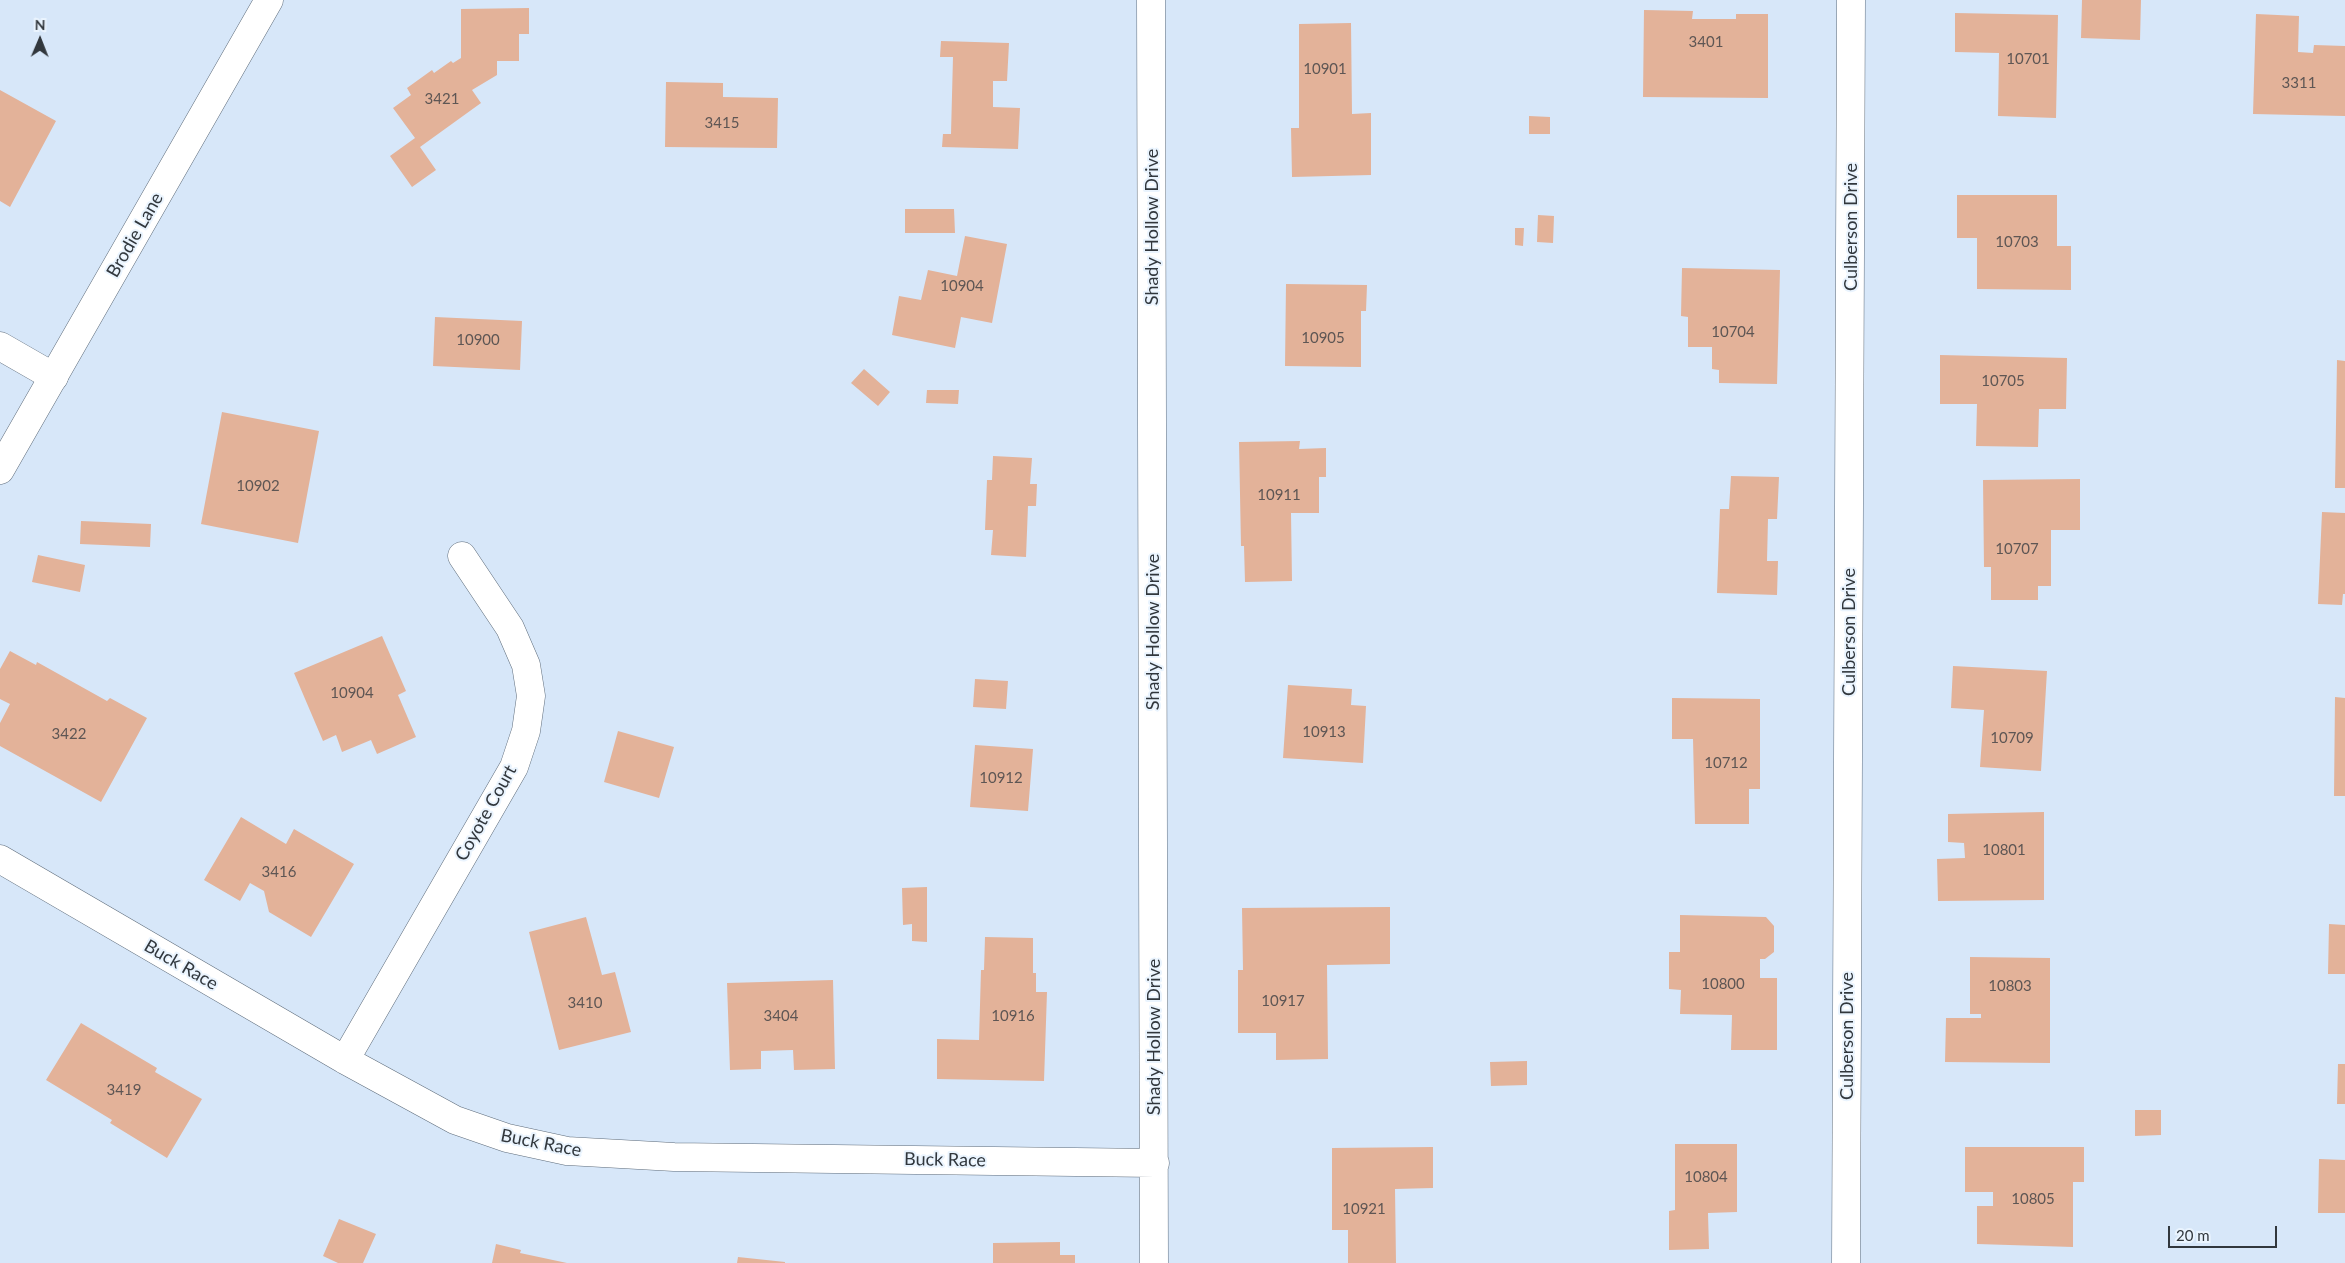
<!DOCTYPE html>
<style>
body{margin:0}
#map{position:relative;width:2345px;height:1263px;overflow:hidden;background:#d7e7f9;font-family:Lato,sans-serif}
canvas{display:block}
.north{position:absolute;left:15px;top:15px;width:50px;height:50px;-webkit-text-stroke:4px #eaf4fe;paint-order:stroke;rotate:1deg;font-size:14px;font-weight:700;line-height:20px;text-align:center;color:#31373d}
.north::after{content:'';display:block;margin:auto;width:18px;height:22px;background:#31373d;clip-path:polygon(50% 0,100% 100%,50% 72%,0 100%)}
.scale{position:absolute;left:2168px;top:1226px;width:109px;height:22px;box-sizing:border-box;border:2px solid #31373d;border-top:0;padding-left:6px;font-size:15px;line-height:18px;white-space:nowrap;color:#31373d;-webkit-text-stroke:4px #eaf4fe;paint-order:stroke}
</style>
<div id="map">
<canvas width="2345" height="1263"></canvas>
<div class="north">N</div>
<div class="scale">20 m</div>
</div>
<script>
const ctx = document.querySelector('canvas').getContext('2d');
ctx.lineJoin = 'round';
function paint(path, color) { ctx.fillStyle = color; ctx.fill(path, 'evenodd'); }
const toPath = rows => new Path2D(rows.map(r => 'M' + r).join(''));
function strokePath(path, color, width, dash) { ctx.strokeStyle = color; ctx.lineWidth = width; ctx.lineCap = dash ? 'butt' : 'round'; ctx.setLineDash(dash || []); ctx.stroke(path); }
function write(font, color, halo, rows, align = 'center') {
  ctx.font = font + ' Lato,sans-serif'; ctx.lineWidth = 4; ctx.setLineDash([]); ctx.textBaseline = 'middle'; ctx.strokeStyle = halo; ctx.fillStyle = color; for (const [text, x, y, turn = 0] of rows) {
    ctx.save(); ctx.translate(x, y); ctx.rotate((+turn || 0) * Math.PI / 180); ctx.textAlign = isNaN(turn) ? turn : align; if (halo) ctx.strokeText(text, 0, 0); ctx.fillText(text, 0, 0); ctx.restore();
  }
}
paint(toPath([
 [2082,0,2141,0,2140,40,2081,38],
 [529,8,529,34,519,34,519,61,497,61,497,75,472,90,481,103,420,147,436,170,412,187,390,156,415,138,393,108,411,95,407,88,432,70,434,73,451,61,453,63,461,58,461,9],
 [1644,10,1693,11,1692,19,1736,19,1736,14,1768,14,1768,98,1643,97],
 [1955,13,2058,15,2056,118,1998,116,1999,53,1955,52],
 [2256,14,2299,16,2298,52,2313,53,2314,45,2345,46,2345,116,2253,114],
 [1351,23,1352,114,1371,113,1371,175,1292,177,1291,128,1299,128,1299,24],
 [941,41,1009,43,1007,81,993,81,993,107,1020,108,1018,149,942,147,943,134,951,134,953,57,940,57],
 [666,82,723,83,723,97,778,98,777,148,665,147],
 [0,90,56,121,10,207,0,201],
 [1529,116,1550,117,1550,134,1529,134],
 [1957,195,2057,195,2057,246,2071,246,2071,290,1977,289,1977,238,1957,238],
 [905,209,954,209,955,233,905,233],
 [1538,215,1554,216,1553,243,1537,242],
 [1515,228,1524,228,1523,246,1515,245],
 [965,236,1007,244,992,323,961,317,955,348,892,335,899,296,921,300,928,270,957,276],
 [1682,268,1780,270,1777,384,1719,383,1719,370,1712,369,1712,347,1688,347,1688,317,1681,316],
 [1286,284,1367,285,1366,311,1361,311,1361,367,1285,366],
 [435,317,522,321,520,370,433,366],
 [1940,355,2067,358,2066,409,2039,409,2038,447,1976,446,1977,404,1940,404],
 [2337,360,2345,361,2345,488,2335,488],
 [864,369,890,392,878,406,851,383],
 [927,390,959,390,958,404,926,403],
 [222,412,319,431,298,543,201,524],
 [1300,441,1299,449,1326,448,1326,477,1319,477,1319,513,1291,513,1292,581,1245,582,1244,546,1241,546,1239,442],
 [993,456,1032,458,1030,484,1037,484,1036,506,1028,506,1026,557,991,555,993,530,985,530,987,480,992,480],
 [1731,476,1779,477,1777,519,1768,519,1767,561,1778,561,1777,595,1717,593,1720,509,1729,509],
 [2080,479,2080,530,2051,530,2051,586,2038,586,2038,600,1991,600,1991,567,1984,567,1983,480],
 [2322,512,2345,513,2345,594,2343,594,2342,605,2318,604],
 [81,521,151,524,150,547,80,544],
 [38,555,85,565,80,592,32,582],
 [382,636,406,691,398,695,416,737,377,754,371,740,342,752,336,735,323,741,294,673],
 [10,651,36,665,37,662,107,701,110,698,147,718,101,802,0,746,0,723,10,704,0,699,0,669],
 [1953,666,2047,671,2041,771,1980,767,1984,710,1951,708],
 [975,679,1008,681,1006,709,973,707],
 [1288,685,1352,689,1351,705,1366,706,1363,763,1283,758],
 [2335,697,2345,698,2345,796,2334,796],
 [1672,698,1760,699,1760,789,1749,789,1749,824,1695,824,1693,739,1672,739],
 [618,731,674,747,659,798,604,782],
 [975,745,1033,749,1028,811,970,807],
 [2044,812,2044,900,1938,901,1937,859,1965,858,1964,843,1948,842,1948,814],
 [241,817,286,844,294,829,354,864,311,937,269,912,264,891,250,883,240,901,204,880],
 [927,887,927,942,912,941,912,924,903,925,902,888],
 [1390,907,1390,964,1327,965,1328,1059,1276,1060,1276,1033,1238,1033,1238,970,1243,970,1242,908],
 [1680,915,1766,917,1774,926,1774,952,1765,959,1760,959,1760,978,1777,978,1777,1050,1731,1050,1732,1015,1680,1014,1681,990,1669,989,1669,952,1680,952],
 [586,917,602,975,615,972,631,1032,559,1050,529,932],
 [2329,924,2345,925,2345,974,2328,974],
 [985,937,1033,938,1033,973,1036,973,1036,992,1047,992,1044,1081,937,1079,937,1039,979,1040,981,970,984,970],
 [1970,957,2050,958,2050,1063,1945,1062,1946,1018,1981,1018,1981,1014,1970,1014],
 [833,980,835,1069,794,1070,793,1050,761,1051,761,1069,730,1070,727,983],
 [81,1023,157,1068,155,1072,202,1099,167,1158,110,1123,112,1120,46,1080],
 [1527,1061,1527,1085,1491,1086,1490,1062],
 [2338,1064,2345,1064,2345,1104,2337,1104],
 [2135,1110,2161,1110,2161,1135,2135,1136],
 [1675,1144,1737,1144,1737,1212,1708,1213,1709,1249,1669,1250,1669,1211,1675,1210],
 [1433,1147,1433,1188,1395,1189,1396,1263,1348,1263,1348,1230,1332,1230,1332,1148],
 [1965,1147,2084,1147,2084,1182,2073,1182,2073,1247,1977,1244,1977,1206,1993,1206,1993,1192,1965,1192],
 [2319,1159,2345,1160,2345,1213,2318,1213],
 [339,1219,376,1234,363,1263,338,1263,323,1256],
 [1060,1242,1060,1255,1075,1255,1075,1263,993,1263,993,1243],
 [496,1244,521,1250,520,1253,567,1263,492,1263],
 [738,1257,785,1262,785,1263,737,1263]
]), '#e3b299');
const minor = toPath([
 [1151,0,1154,1263],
 [0,346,54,377],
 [0,859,345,1060,455,1120,507,1138,567,1151,674,1157,1155,1163],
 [345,1060,514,767,526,731,531,696,526,665,510,628,462,556],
 [1846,1263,1851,0]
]);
const major = toPath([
 [0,470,269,0]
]);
strokePath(minor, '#5e6c7b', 29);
strokePath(major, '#5e6c7b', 29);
strokePath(minor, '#fff', 28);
strokePath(major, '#fff', 28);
write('15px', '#5e5654', null, [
 ["3401",1706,42],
 ["10701",2028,59],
 ["10901",1325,69],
 ["3311",2299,83],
 ["3421",442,99],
 ["3415",722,123],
 ["10703",2017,242],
 ["10904",962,286],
 ["10704",1733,332],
 ["10905",1323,338],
 ["10900",478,340],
 ["10705",2003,381],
 ["10902",258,486],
 ["10911",1279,495],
 ["10707",2017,549],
 ["10904",352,693],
 ["10913",1324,732],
 ["3422",69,734],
 ["10709",2012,738],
 ["10712",1726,763],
 ["10912",1001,778],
 ["10801",2004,850],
 ["3416",279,872],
 ["10800",1723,984],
 ["10803",2010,986],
 ["10917",1283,1001],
 ["3410",585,1003],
 ["3404",781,1016],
 ["10916",1013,1016],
 ["3419",124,1090],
 ["10804",1706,1177],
 ["10805",2033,1199],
 ["10921",1364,1209]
]);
write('18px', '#31373d', '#eaf4fe', [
 ["Shady Hollow Drive",1152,227,-90],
 ["Culberson Drive",1851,227,-90],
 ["Brodie Lane",135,235,-60],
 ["Shady Hollow Drive",1153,632,-90],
 ["Culberson Drive",1849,632,-90],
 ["Coyote Court",486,813,-61],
 ["Buck Race",181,965,30],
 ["Culberson Drive",1847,1036,-90],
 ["Shady Hollow Drive",1154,1037,-90],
 ["Buck Race",541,1143,11],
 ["Buck Race",945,1160,1]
]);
</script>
